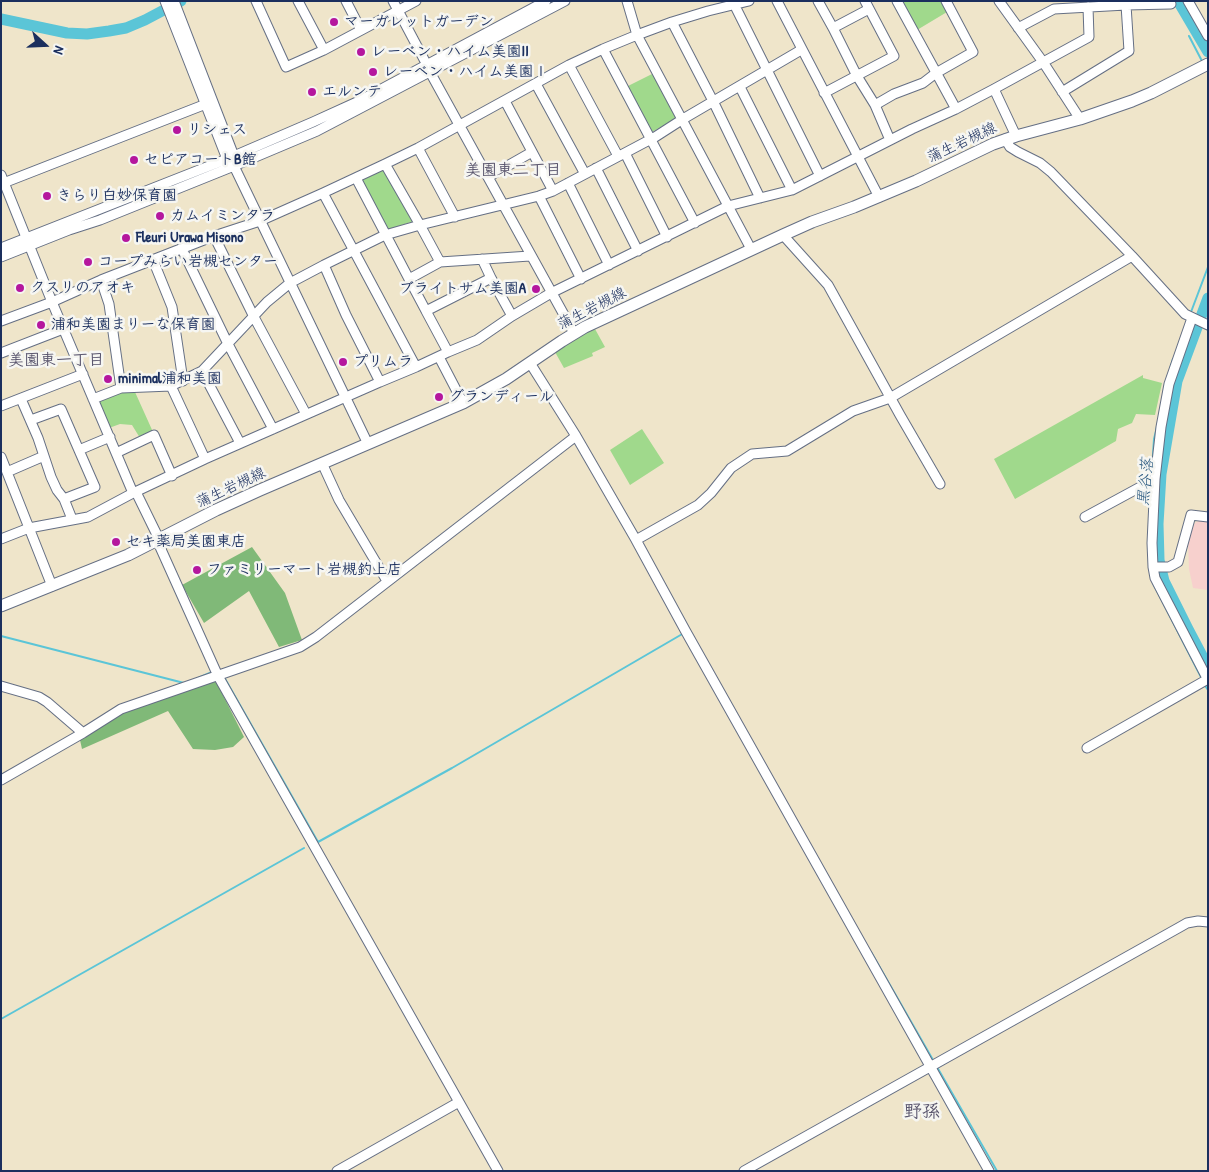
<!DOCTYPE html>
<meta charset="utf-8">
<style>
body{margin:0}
#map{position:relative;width:1209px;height:1172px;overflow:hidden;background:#efe5ca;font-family:"Patrick Hand",sans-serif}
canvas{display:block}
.frame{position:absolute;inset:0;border:2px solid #1b2f5e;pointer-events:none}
.north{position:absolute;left:20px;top:20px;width:50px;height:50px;-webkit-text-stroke:4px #f6f6f2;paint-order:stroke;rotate:110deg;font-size:14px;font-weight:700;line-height:20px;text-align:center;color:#1b2f5e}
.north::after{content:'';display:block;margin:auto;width:18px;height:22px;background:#1b2f5e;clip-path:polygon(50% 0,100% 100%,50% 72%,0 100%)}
</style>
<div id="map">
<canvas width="1209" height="1172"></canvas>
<div class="frame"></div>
<div class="north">N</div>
</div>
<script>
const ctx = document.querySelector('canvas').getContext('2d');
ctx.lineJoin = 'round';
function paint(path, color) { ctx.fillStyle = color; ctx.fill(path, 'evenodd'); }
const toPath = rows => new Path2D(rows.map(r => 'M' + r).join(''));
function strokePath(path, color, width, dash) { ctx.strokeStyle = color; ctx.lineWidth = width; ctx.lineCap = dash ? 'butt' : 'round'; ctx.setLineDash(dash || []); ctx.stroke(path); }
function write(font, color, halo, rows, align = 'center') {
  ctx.font = font + ' "Patrick Hand","Klee One",sans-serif'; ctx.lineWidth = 5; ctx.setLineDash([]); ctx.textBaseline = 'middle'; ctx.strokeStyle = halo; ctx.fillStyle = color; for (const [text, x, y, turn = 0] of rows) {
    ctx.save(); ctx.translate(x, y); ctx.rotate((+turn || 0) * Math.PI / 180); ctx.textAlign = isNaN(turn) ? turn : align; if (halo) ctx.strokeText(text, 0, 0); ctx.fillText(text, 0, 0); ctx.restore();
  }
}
paint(toPath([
 [1208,519,1208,590,1193,588,1189,569,1188,540,1195,523,1200,520]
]), '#f7d0cd');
paint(toPath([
 [901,1,941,1,947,12,917,30],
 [654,73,676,115,675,119,652,132,649,130,626,87],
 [383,169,414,221,386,230,361,179],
 [595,329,605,347,592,353,593,356,564,368,555,352,575,338],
 [1143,375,1143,378,1162,383,1155,415,1136,414,1132,423,1118,429,1116,441,1015,499,994,459],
 [120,392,135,392,153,432,140,438,132,425,120,424,109,428,98,404,99,401],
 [642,429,664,463,630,485,610,450]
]), '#a0d98c');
paint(toPath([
 [252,547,285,593,302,640,279,647,249,591,204,623,182,585],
 [216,681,244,737,233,747,215,750,193,749,168,711,82,749,80,740,124,713]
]), '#80b978');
strokePath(toPath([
 [1189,36,1203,63],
 [1191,312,1208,267],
 [1170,369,1173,359],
 [1152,469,1154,439,1157,427],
 [1149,527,1150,501],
 [1153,583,1202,679],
 [1,636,184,683],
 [1208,665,1208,667],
 [224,677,318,842,452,768,684,633],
 [198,678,212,672],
 [1204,684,1208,690],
 [871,952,933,1060],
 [1,1019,304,848],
 [937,1067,997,1171]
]), '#5bc5d7', 2);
strokePath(toPath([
 [1178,1,1208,52],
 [1,19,67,33,87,34,109,31,126,28,145,20,181,1],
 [1207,665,1188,629,1164,581,1159,560,1158,524,1161,474,1177,381,1208,298]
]), '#5bc5d7', 11);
const minor = toPath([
 [165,1,227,159,234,166,368,444],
 [174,1,234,156,234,161],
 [256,1,286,67,324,50,416,1],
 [298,1,324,50],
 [346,1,361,30],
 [393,1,427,65],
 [627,1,637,35,751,249],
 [777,1,879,197],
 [818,1,833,28,857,76,875,105,890,140],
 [897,1,956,109],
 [999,1,1043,62,1080,119],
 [1188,1,1208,36],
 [734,4,820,176],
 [672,22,713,101,760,198],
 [833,28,869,9],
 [1018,28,1054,9,1126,5,1171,4,1169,1],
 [603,49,695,223],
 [569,65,618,156],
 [430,72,574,333],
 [536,84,585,174],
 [740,87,792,190],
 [994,89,1016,136],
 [1062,92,1129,51,1126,5],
 [824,93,894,56,865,1],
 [505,101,553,191],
 [875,105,894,94,923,83,936,73,973,52,946,1],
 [1005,139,1010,147,1018,152,1040,163,1051,172,1132,256,1185,314,1208,325],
 [418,148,455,217],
 [625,153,667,237],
 [385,164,420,225,440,262,409,279,426,311,491,278,482,259],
 [596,168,638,251],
 [1,175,52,302,133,493],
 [488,177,532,152],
 [356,178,409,279],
 [568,183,609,265],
 [1,184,206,104],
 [323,193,416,367],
 [539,196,581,279],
 [783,235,828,285,900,415,940,484],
 [214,236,254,317,306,414],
 [1,248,227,159,313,122,359,101,546,1],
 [182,249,228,344,273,429],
 [1,257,69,230,100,220,234,166,317,131,565,1],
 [153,260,172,307,183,381],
 [440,262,530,256],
 [324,265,385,235,420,225,539,196,553,191,655,137,683,119,801,50],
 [491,278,512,316],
 [101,280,109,304,121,388],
 [1192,318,1169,384,1161,427,1155,479,1152,543,1153,567,1155,578,1208,680],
 [1,321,52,302,101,280,214,236,260,221,323,193,385,164,418,148,569,65,603,49,637,35,672,22,708,11,749,1],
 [448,352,477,340,512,316,551,293,728,206,792,190,912,129,956,109,994,89,1089,37,1088,7],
 [1,353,63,329],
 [439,357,463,403],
 [530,363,576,436,636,540,685,630,989,1171],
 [202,371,240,443],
 [171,386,205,459,380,382],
 [21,399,38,438,51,477,57,490,64,499,72,519],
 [93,399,121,388,171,386,202,371,267,302,290,283,324,265,346,315,380,382,416,367,448,352,426,311],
 [1,406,83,374],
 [31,420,61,409,95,487,64,499],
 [79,450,110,437],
 [116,453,154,435,172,476],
 [1,457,52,586],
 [322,463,339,500,387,581],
 [7,472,44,456],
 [136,492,159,539,160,547,218,676,498,1171],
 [1085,517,1155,479],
 [1,539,29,528,88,517,133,493,205,459],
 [636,540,698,505,711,493,731,468,752,454,787,451,853,411,890,398,1132,256],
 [1153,567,1169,567,1178,562,1191,515,1208,517],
 [1,686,39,697,47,702,83,733],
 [1087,748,1208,679],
 [1,780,83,733,121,709,300,647,316,637,576,436],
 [337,1171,459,1102],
 [744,1171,1180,927,1187,923,1198,921,1208,922]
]);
const major = toPath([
 [1,606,128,555,216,510,260,490,463,403,506,379,562,341,585,327,783,235,812,222,854,207,916,181,993,144,1016,136,1080,119,1132,101,1151,93,1208,64]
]);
strokePath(minor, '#656f84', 11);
strokePath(major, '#656f84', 13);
strokePath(minor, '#fff', 9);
strokePath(major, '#fff', 11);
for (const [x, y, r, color] of [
 [334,22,5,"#b5179e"],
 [361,52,5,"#b5179e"],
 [373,72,5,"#b5179e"],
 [312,92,5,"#b5179e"],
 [177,130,5,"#b5179e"],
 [134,160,5,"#b5179e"],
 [47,196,5,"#b5179e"],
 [160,216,5,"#b5179e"],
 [126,238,5,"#b5179e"],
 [88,262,5,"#b5179e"],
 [20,288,5,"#b5179e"],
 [536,289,5,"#b5179e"],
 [41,325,5,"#b5179e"],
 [343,362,5,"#b5179e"],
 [108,379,5,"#b5179e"],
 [439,397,5,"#b5179e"],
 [116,542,5,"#b5179e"],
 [197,570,5,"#b5179e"]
]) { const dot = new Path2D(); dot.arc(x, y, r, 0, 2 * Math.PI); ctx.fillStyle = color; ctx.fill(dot); strokePath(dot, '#f6f6f2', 2); }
write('bold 15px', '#1b2f5e', '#f6f6f2', [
 ["マーガレットガーデン",344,22],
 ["レーベン・ハイム美園II",371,52],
 ["レーベン・ハイム美園Ⅰ",383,72],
 ["エルンテ",322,92],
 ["リシェス",187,130],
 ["セピアコートB館",144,160],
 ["きらり白妙保育園",57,196],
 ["カムイミンタラ",170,216],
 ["Fleuri Urawa Misono",136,238],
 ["コープみらい岩槻センター",98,262],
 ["クスリのアオキ",30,288],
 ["ブライトサム美園A",526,289,"right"],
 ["浦和美園まりーな保育園",51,325],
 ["プリムラ",353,362],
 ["minimal浦和美園",118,379],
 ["グランディール",449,397],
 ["セキ薬局美園東店",126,542],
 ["ファミリーマート岩槻釣上店",207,570]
], 'left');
write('15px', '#1b2f5e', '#f6f6f2', [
 ["蒲生岩槻線",962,143,-25],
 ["蒲生岩槻線",592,309,-27],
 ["蒲生岩槻線",231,488,-25]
]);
write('bold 16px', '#5a566e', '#f6f6f2', [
 ["美園東二丁目",513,171],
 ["美園東一丁目",56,361]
]);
write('italic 16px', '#2e5c82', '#f6f6f2', [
 ["黒谷落",1146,482,-84]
]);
write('bold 18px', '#5a566e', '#f6f6f2', [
 ["野孫",922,1112]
]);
</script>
